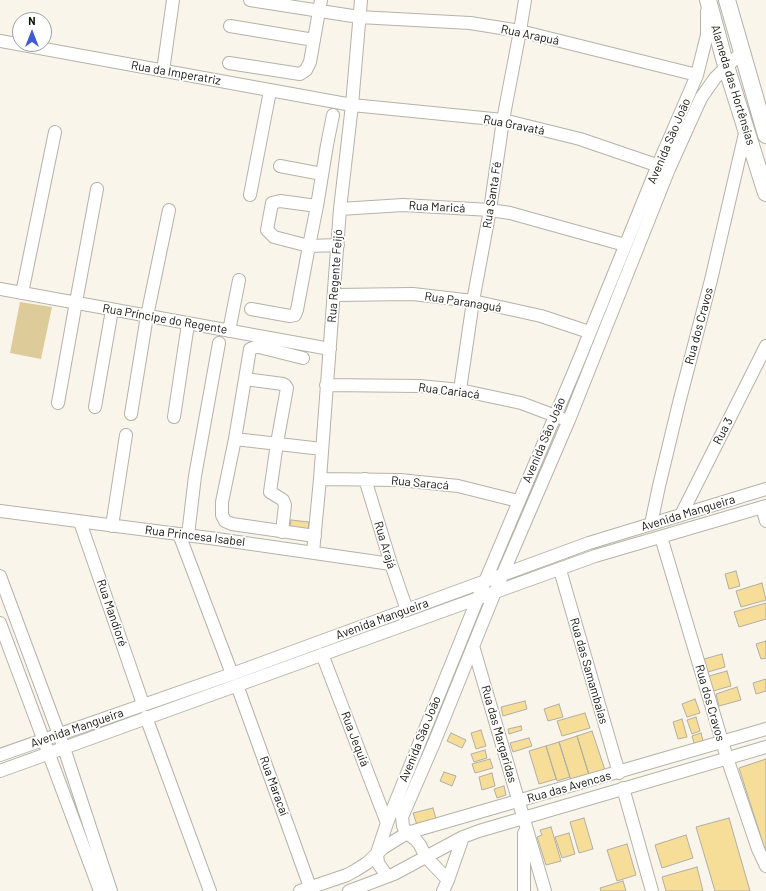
<!DOCTYPE html>
<meta charset="utf-8">
<style>
body{margin:0}
#map{position:relative;width:766px;height:891px;overflow:hidden;background:#f9f5ea;font-family:Barlow,sans-serif}
canvas{display:block}
.north{position:absolute;left:12px;top:12px;width:40px;height:40px;box-sizing:border-box;background:#fff;border:1px solid #a1a09f;border-radius:50%;rotate:0deg;font-size:11px;font-weight:700;line-height:16px;text-align:center;color:#13120e}
.north::after{content:'';display:block;margin:auto;width:14px;height:18px;background:#405dcf;clip-path:polygon(50% 0,100% 100%,50% 72%,0 100%)}
</style>
<div id="map">
<canvas width="766" height="891"></canvas>
<div class="north">N</div>
</div>
<script>
const ctx = document.querySelector('canvas').getContext('2d');
ctx.lineJoin = 'round';
function paint(path, color) { ctx.fillStyle = color; ctx.fill(path, 'evenodd'); }
const toPath = rows => new Path2D(rows.map(r => 'M' + r).join(''));
function strokePath(path, color, width, dash) { ctx.strokeStyle = color; ctx.lineWidth = width; ctx.lineCap = dash ? 'butt' : 'round'; ctx.setLineDash(dash || []); ctx.stroke(path); }
function write(font, color, halo, rows, align = 'center') {
  ctx.font = font + ' Barlow,sans-serif'; ctx.lineWidth = 3.5; ctx.setLineDash([]); ctx.textBaseline = 'middle'; ctx.strokeStyle = halo; ctx.fillStyle = color; for (const [text, x, y, turn = 0] of rows) {
    ctx.save(); ctx.translate(x, y); ctx.rotate((+turn || 0) * Math.PI / 180); ctx.textAlign = isNaN(turn) ? turn : align; if (halo) ctx.strokeText(text, 0, 0); ctx.fillText(text, 0, 0); ctx.restore();
  }
}
paint(toPath([
 [20,302,52,307,41,359,10,353]
]), '#ddcb99');
const building = toPath([
 [291,520,309,522,308,530,290,527,291,520],
 [736,571,740,586,729,589,725,574,736,571],
 [762,583,766,600,741,607,736,591,762,583],
 [766,603,766,619,739,627,734,612,766,603],
 [766,641,766,658,761,659,756,644,766,641],
 [722,654,725,667,708,672,704,659,722,654],
 [727,671,731,686,713,691,709,676,727,671],
 [766,679,766,691,756,694,753,683,766,679],
 [737,687,741,700,719,706,716,694,737,687],
 [695,699,700,713,687,717,682,704,695,699],
 [525,701,527,709,503,716,501,707,525,701],
 [559,704,563,717,548,721,544,709,559,704],
 [585,713,590,728,562,736,557,721,585,713],
 [696,717,700,731,692,734,687,720,696,717],
 [682,719,687,737,678,739,673,722,682,719],
 [521,726,522,730,509,734,508,729,521,726],
 [481,730,486,746,476,749,471,733,481,730],
 [592,731,605,770,589,775,577,736,592,731],
 [451,733,466,740,462,748,447,741,451,733],
 [701,733,703,741,694,743,692,736,701,733],
 [577,736,589,775,571,781,559,742,577,736],
 [529,738,532,746,513,752,510,743,529,738],
 [559,742,570,777,557,781,546,746,559,742],
 [546,746,556,779,539,784,529,751,546,746],
 [485,750,487,758,474,762,471,754,485,750],
 [490,759,493,768,475,773,472,764,490,759],
 [766,759,766,850,765,850,739,768,766,759],
 [444,772,456,776,452,786,440,781,444,772],
 [492,773,495,786,482,790,479,777,492,773],
 [504,786,506,795,497,798,494,789,504,786],
 [433,808,436,819,417,825,413,813,433,808],
 [584,818,593,849,579,853,570,822,584,818],
 [729,818,750,891,715,891,696,827,729,818],
 [551,827,561,861,546,865,537,837,542,835,540,830,551,827],
 [569,833,575,854,562,858,555,837,569,833],
 [686,835,693,858,662,868,655,845,686,835],
 [627,844,636,875,617,881,607,850,627,844],
 [697,867,703,891,666,891,662,877,697,867],
 [623,881,626,891,601,891,600,888,623,881]
]);
paint(building, '#f6de98');
strokePath(building, '#b1aea4', 1);
const minor = toPath([
 [250,0,359,17,470,23,520,31,697,75],
 [230,26,314,40],
 [0,41,352,105,503,120,580,139,665,168],
 [229,63,300,74,306,70,310,62,321,0],
 [163,71,173,0],
 [280,166,322,174],
 [250,195,270,91],
 [317,206,280,201,272,203,267,230,274,237,309,246,317,206,327,145,333,115],
 [340,209,403,205,490,210,510,213,625,245],
 [0,289,330,349],
 [22,293,55,132],
 [334,295,413,294,473,301,541,316,589,332],
 [251,309,290,316,295,315,297,310,309,246,338,245],
 [229,331,239,280],
 [303,358,259,347,255,347,250,349,235,439,222,502,222,515,225,521,232,524,315,536],
 [245,379,283,384,285,385,287,388,277,443,270,492,283,500,285,505,282,532],
 [326,385,420,386,460,390,521,403,561,418],
 [460,390,473,301,490,210,503,120,520,31,525,0],
 [58,403,76,302,97,189],
 [95,407,112,310],
 [131,414,147,316,169,210],
 [174,417,188,324],
 [235,439,322,449],
 [320,479,400,480,458,486,518,501],
 [365,479,391,564,407,610],
 [762,507,766,521],
 [0,511,217,539,391,564],
 [681,515,766,346],
 [80,522,143,704],
 [651,524,659,486,679,403,711,280,746,129],
 [112,526,126,435],
 [179,534,232,674],
 [188,535,195,476,219,343],
 [661,537,727,758,758,849,766,866],
 [313,552,320,479,340,209,352,105,361,0],
 [560,570,619,773],
 [0,576,64,748,111,891],
 [0,623,100,891],
 [473,646,545,891],
 [322,654,387,823],
 [237,685,310,887],
 [146,717,210,891],
 [0,755,232,674,589,543,766,489],
 [0,771,595,556,766,506],
 [623,788,652,891],
 [387,876,378,863,377,853,387,823,478,598,578,362,658,165,697,75,707,35,707,11],
 [448,880,463,837],
 [300,891,347,875,356,870,367,863,383,848,407,833,766,729],
 [349,891,394,874,463,837,479,831,766,747],
 [443,891,448,880,426,857,420,845,416,840,407,833,403,826,402,817,434,743,495,592,569,420,669,169,701,98,715,78,742,52],
 [524,891,524,833]
]);
const major = toPath([
 [708,0,726,66,766,193],
 [727,0,766,135]
]);
strokePath(minor, '#b5b2a8', 14);
strokePath(major, '#b5b2a8', 18);
strokePath(minor, '#fff', 12);
strokePath(major, '#fff', 16);
write('12px', '#13120e', '#fff', [
 ["Rua Arapuá",530,35,12],
 ["Rua da Imperatriz",176,73,10],
 ["Alameda das Hortênsias",733,85,73],
 ["Rua Gravatá",514,125,11],
 ["Avenida São João",669,141,-67],
 ["Rua Santa Fé",492,195,-81],
 ["Rua Maricá",437,207,3],
 ["Rua Regente Feijó",335,276,-86],
 ["Rua Paranaguá",463,302,9],
 ["Rua Príncipe do Regente",165,319,10],
 ["Rua dos Cravos",699,326,-75],
 ["Rua Cariacá",449,391,7],
 ["Rua 3",723,431,-63],
 ["Avenida São João",544,440,-67],
 ["Rua Saracá",420,483,5],
 ["Avenida Mangueira",688,513,-17],
 ["Rua Princesa Isabel",195,536,7],
 ["Rua Arajá",385,545,73],
 ["Rua Mandioré",112,613,71],
 ["Avenida Mangueira",382,619,-20],
 ["Rua das Samambaias",589,671,74],
 ["Rua dos Cravos",710,703,74],
 ["Avenida Mangueira",77,728,-19],
 ["Rua das Margaridas",499,734,74],
 ["Rua Jequiá",355,739,69],
 ["Avenida São João",420,739,-68],
 ["Rua Maracaí",274,786,70],
 ["Rua das Avencas",569,787,-16]
]);
</script>
